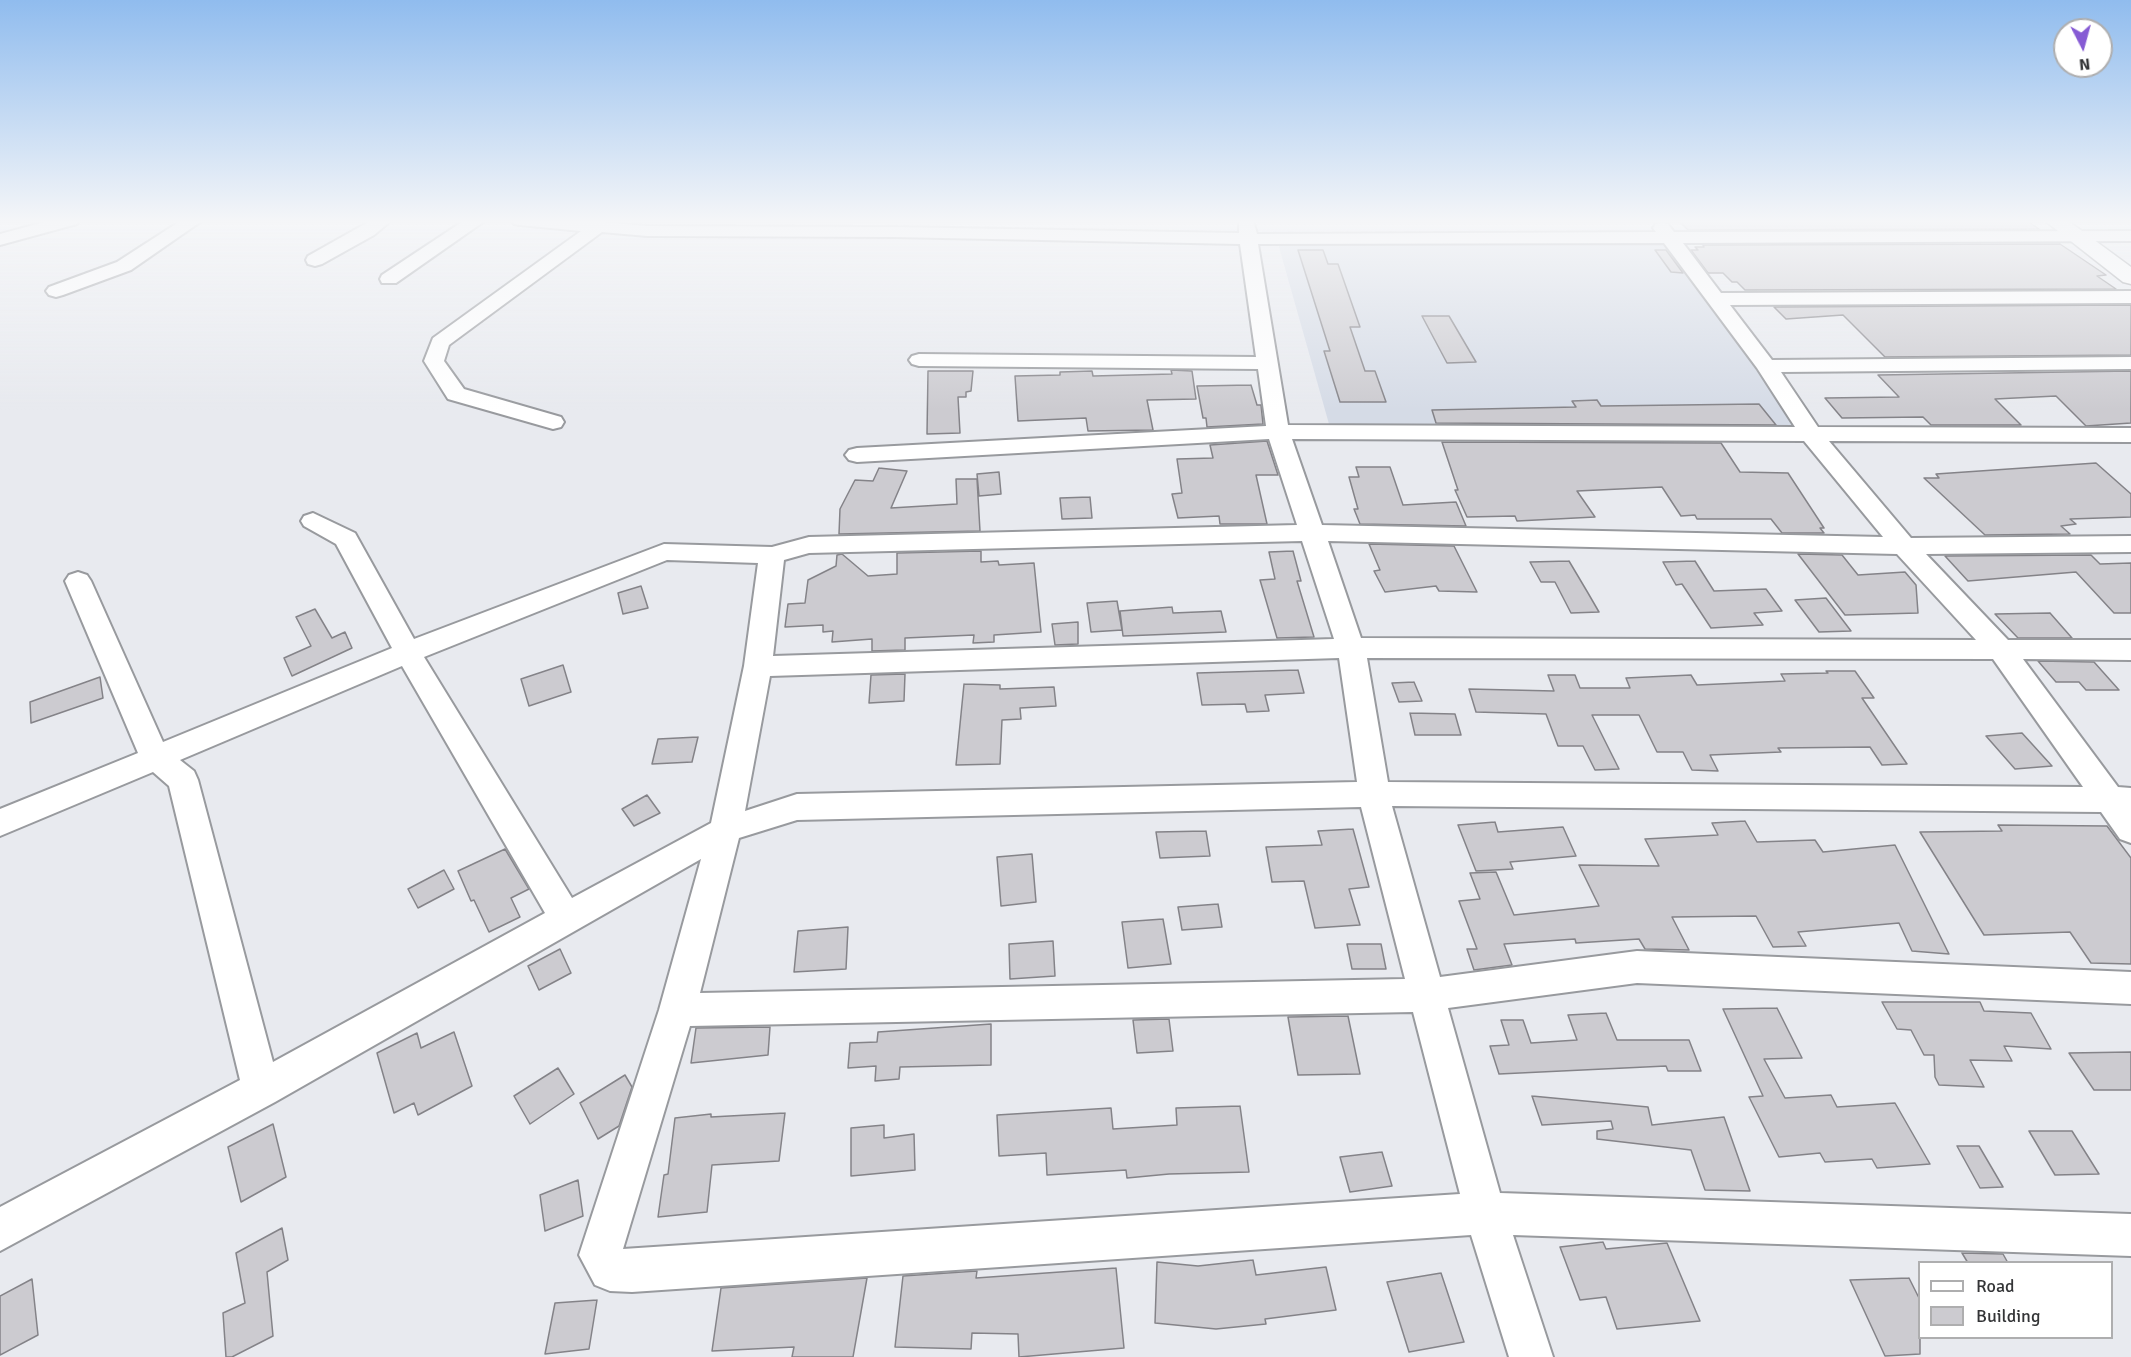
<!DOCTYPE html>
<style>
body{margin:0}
#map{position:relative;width:2131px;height:1357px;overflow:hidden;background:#e8eaef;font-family:Signika,sans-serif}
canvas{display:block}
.legend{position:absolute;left:1918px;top:1261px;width:195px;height:78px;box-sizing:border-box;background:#fff;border:2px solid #aeaeaf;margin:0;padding:8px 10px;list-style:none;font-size:18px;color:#343537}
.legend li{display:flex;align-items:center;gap:12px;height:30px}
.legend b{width:30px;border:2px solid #aeaeaf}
.north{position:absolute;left:2053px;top:18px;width:60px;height:60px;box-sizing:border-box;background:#fff;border:2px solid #aeaeaf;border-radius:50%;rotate:174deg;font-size:16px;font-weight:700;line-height:24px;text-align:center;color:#343537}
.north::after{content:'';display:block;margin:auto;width:21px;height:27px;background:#865bd4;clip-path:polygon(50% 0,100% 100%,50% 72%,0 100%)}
</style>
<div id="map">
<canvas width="2131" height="1357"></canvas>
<ul class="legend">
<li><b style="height:8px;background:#fff"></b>Road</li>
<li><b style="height:16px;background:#cccbd0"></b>Building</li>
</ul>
<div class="north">N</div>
</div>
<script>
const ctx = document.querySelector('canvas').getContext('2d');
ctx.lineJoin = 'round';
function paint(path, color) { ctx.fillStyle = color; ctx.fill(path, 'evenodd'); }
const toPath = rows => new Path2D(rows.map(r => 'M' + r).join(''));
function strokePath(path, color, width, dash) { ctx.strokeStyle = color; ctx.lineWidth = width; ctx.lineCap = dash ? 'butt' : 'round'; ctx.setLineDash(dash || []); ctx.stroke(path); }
paint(toPath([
 [1277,240,1667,242,1797,428,1329,424]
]), '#d5dbe6');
const building = toPath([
 [1678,220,2026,220,2039,229,1688,230,1678,220],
 [2060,244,2106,275,2097,276,2116,289,1745,290,1737,282,1732,282,1723,273,1708,273,1691,250,1698,250,1695,247,1704,247,1703,245,2060,244],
 [1298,250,1323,250,1328,264,1338,264,1360,327,1350,327,1365,371,1375,371,1386,402,1340,402,1324,351,1330,351,1298,250],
 [1655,250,1666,250,1683,273,1671,272,1655,250],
 [2131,305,2131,355,1885,357,1843,315,1786,319,1774,307,2131,305],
 [1422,316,1449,316,1476,362,1447,363,1422,316],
 [1171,370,1192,371,1196,399,1147,400,1153,430,1088,431,1086,418,1018,421,1015,376,1060,375,1060,372,1092,371,1093,376,1172,374,1171,370],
 [928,371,973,371,971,391,966,392,966,397,958,397,960,433,927,434,928,371],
 [2131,371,2131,423,2086,426,2056,396,1995,399,2021,425,1931,425,1923,417,1842,418,1825,398,1899,397,1878,375,2131,371],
 [1251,385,1257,405,1261,405,1263,424,1207,427,1206,418,1203,418,1197,386,1251,385],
 [1597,400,1601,406,1759,404,1776,425,1436,423,1432,410,1576,407,1572,401,1597,400],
 [1267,441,1278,475,1256,475,1267,524,1220,524,1219,516,1178,518,1172,494,1182,493,1177,459,1213,458,1210,445,1267,441],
 [1442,442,1721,443,1740,472,1788,473,1824,528,1820,528,1824,533,1782,533,1771,519,1697,519,1695,515,1681,516,1662,487,1577,491,1595,517,1517,521,1515,516,1467,517,1455,490,1458,490,1442,442],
 [2096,463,2131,494,2131,517,2070,519,2076,524,2061,526,2070,534,1985,535,1924,478,1939,478,1936,474,2096,463],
 [1356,467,1390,467,1403,505,1456,502,1466,526,1360,524,1354,509,1358,509,1349,477,1359,477,1356,467],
 [879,468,907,471,891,508,957,504,956,479,977,479,980,531,839,534,840,509,855,480,873,481,879,468],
 [999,472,1001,494,979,496,977,474,999,472],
 [1090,497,1092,518,1062,519,1060,498,1090,497],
 [1369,544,1454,546,1477,592,1439,591,1436,586,1385,592,1374,571,1380,570,1369,544],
 [981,551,981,562,998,561,999,565,1034,563,1041,632,994,635,994,642,973,643,974,635,905,638,905,650,872,651,872,639,832,642,833,631,823,632,823,625,785,627,788,604,805,603,808,580,836,566,837,555,842,554,868,576,897,574,897,553,981,551],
 [1293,551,1301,581,1297,581,1314,637,1277,638,1260,580,1275,579,1269,552,1293,551],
 [1798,554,1842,555,1858,575,1905,572,1916,585,1918,613,1845,615,1798,554],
 [2091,555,2100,564,2131,563,2131,613,2114,613,2076,572,1968,581,1945,556,2091,555],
 [1569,561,1588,593,1599,612,1571,613,1555,582,1541,582,1530,562,1569,561],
 [1695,561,1714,591,1766,589,1782,611,1754,613,1763,625,1711,628,1682,584,1676,585,1663,562,1695,561],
 [641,586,648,608,623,614,618,593,641,586],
 [1826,598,1851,631,1819,632,1795,600,1826,598],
 [1117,601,1122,630,1091,632,1087,603,1117,601],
 [1172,607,1173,613,1221,611,1226,632,1123,636,1120,611,1172,607],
 [315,609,332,638,345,632,352,648,292,676,284,658,311,646,296,617,315,609],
 [2050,613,2072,638,2018,638,1995,614,2050,613],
 [1078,622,1078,644,1055,645,1052,624,1078,622],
 [2038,661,2094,662,2119,690,2086,690,2079,682,2056,682,2038,661],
 [563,665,571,692,529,706,521,679,563,665],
 [1298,670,1304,693,1265,695,1269,711,1247,712,1245,704,1202,705,1197,673,1298,670],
 [1826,671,1855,671,1874,698,1862,698,1907,764,1882,765,1870,747,1778,748,1781,752,1710,755,1718,771,1692,770,1683,752,1657,752,1639,715,1592,715,1619,769,1595,770,1583,746,1558,746,1546,714,1476,712,1469,689,1554,691,1548,675,1575,675,1580,688,1630,688,1626,678,1691,675,1697,685,1785,681,1781,674,1828,673,1826,671],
 [905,674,904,701,869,703,871,675,905,674],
 [100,677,103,698,31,723,30,702,100,677],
 [1414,682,1422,701,1399,702,1392,683,1414,682],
 [964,684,1000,685,1000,689,1054,687,1056,706,1020,708,1021,719,1002,720,1000,764,956,765,964,684],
 [1410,713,1455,714,1461,735,1415,735,1410,713],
 [2022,733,2052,766,2015,769,1986,736,2022,733],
 [698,737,692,762,652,764,658,739,698,737],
 [647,795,660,813,634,826,622,809,647,795],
 [1745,821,1757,842,1815,840,1823,852,1895,845,1949,954,1912,951,1899,923,1798,932,1806,946,1773,947,1756,916,1672,917,1689,950,1645,949,1639,939,1576,943,1575,939,1504,944,1512,965,1474,970,1467,949,1477,949,1459,901,1480,899,1470,873,1496,872,1514,915,1599,906,1579,865,1659,866,1645,839,1718,835,1712,823,1745,821],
 [1495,822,1498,832,1563,827,1576,856,1510,862,1513,869,1476,871,1458,825,1495,822],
 [1998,825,2107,826,2131,858,2131,964,2091,963,2070,932,1984,935,1920,832,2002,831,1998,825],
 [1353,829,1369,887,1349,889,1360,925,1315,928,1304,881,1272,882,1266,847,1322,845,1318,831,1353,829],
 [1206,831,1210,856,1160,858,1156,832,1206,831],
 [505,849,529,889,511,898,520,917,489,932,474,900,471,901,458,871,505,849],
 [1032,854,1036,902,1001,906,997,857,1032,854],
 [444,870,454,889,418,908,408,889,444,870],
 [1218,904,1222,927,1182,930,1178,907,1218,904],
 [1163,919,1171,964,1128,968,1122,922,1163,919],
 [848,927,846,969,794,972,798,931,848,927],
 [1053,941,1055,976,1010,979,1009,944,1053,941],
 [1347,944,1381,944,1386,969,1352,969,1347,944],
 [560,949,571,973,539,990,528,966,560,949],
 [1882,1002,1980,1002,1984,1011,2031,1013,2051,1049,2004,1046,2012,1061,1970,1060,1984,1087,1939,1085,1935,1077,1934,1055,1924,1055,1911,1030,1897,1029,1882,1002],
 [1777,1008,1802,1058,1764,1059,1785,1098,1831,1095,1837,1107,1895,1103,1930,1164,1877,1168,1872,1159,1825,1162,1820,1153,1779,1157,1749,1097,1763,1096,1723,1009,1777,1008],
 [1606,1013,1617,1040,1689,1040,1701,1071,1668,1071,1666,1066,1499,1074,1490,1046,1509,1045,1501,1020,1523,1020,1531,1043,1577,1040,1568,1015,1606,1013],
 [1348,1016,1360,1074,1298,1075,1288,1017,1348,1016],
 [1169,1019,1173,1051,1137,1053,1133,1020,1169,1019],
 [991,1024,991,1065,900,1067,899,1079,875,1081,876,1066,848,1068,850,1043,877,1042,878,1032,991,1024],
 [770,1027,768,1055,691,1063,696,1028,770,1027],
 [454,1032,472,1086,418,1115,414,1103,394,1113,377,1053,417,1033,421,1048,454,1032],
 [2131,1052,2131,1090,2094,1090,2069,1053,2131,1052],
 [558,1068,574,1094,530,1124,514,1096,558,1068],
 [625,1075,632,1087,619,1126,598,1139,580,1103,625,1075],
 [1532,1096,1648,1107,1652,1125,1724,1117,1750,1191,1705,1190,1691,1150,1597,1139,1597,1131,1613,1129,1611,1121,1542,1125,1532,1096],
 [1240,1106,1249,1172,1169,1174,1127,1178,1126,1170,1047,1175,1046,1153,999,1156,997,1115,1111,1108,1113,1129,1177,1125,1176,1108,1240,1106],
 [785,1113,779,1161,712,1165,707,1212,658,1217,664,1175,668,1174,675,1118,711,1114,711,1117,785,1113],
 [273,1124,286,1177,241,1202,228,1147,273,1124],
 [884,1125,884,1138,914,1134,915,1170,851,1176,851,1128,884,1125],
 [2029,1131,2072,1131,2099,1174,2055,1175,2029,1131],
 [1957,1146,1979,1146,2003,1187,1980,1188,1957,1146],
 [1382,1152,1392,1186,1350,1192,1340,1157,1382,1152],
 [578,1180,583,1216,545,1231,540,1195,578,1180],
 [282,1228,288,1260,267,1272,273,1336,232,1357,226,1357,223,1313,245,1303,236,1253,282,1228],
 [1603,1242,1606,1249,1667,1243,1700,1321,1617,1329,1606,1297,1580,1300,1560,1247,1603,1242],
 [1962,1253,2003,1254,2008,1263,1968,1263,1962,1253],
 [1253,1260,1256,1275,1326,1267,1336,1310,1265,1319,1266,1324,1216,1329,1155,1323,1157,1262,1198,1266,1253,1260],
 [1116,1268,1124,1348,1019,1357,1018,1334,972,1333,971,1349,895,1347,903,1276,977,1271,976,1278,1116,1268],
 [1441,1273,1464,1342,1409,1352,1387,1282,1441,1273],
 [867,1278,853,1357,792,1357,794,1347,712,1351,721,1288,867,1278],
 [1909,1278,1920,1300,1920,1354,1885,1356,1850,1280,1909,1278],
 [32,1279,38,1335,0,1355,0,1296,32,1279],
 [597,1300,589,1349,545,1354,555,1303,597,1300]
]);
paint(building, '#cccbd0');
strokePath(building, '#848388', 1.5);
const street = toPath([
 [52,220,80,220,77,224,0,245,0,234,52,220],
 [182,220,203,220,131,270,63,295,56,297,49,295,46,291,49,287,117,262,182,220],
 [372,220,392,220,374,235,322,264,315,266,308,264,306,260,308,256,372,220],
 [465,220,486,220,396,283,382,283,380,279,382,275,465,220],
 [511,220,579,220,647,226,893,227,1239,233,1239,220,1253,220,1257,234,1656,232,1653,228,1656,224,1662,223,1668,224,1674,232,2131,231,2131,241,1683,243,1721,293,2131,291,2131,303,1730,305,1772,360,2131,357,2131,369,1781,372,1818,427,2131,428,2131,442,1829,441,1911,538,2131,536,2131,552,1926,554,2008,640,2131,640,2131,660,2023,659,2118,787,2131,788,2131,843,2120,839,2101,812,1392,806,1440,977,1637,951,2131,972,2131,1004,1637,983,1448,1008,1500,1193,2131,1214,2131,1256,1513,1235,1553,1357,1509,1357,1471,1235,632,1292,610,1291,595,1285,579,1255,659,1010,701,859,275,1102,0,1251,0,1207,240,1080,169,786,153,772,0,836,0,809,138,753,65,581,69,575,78,572,87,575,91,581,163,742,392,648,336,544,304,526,301,521,304,516,313,513,355,533,414,639,664,544,772,547,809,537,1297,525,1269,439,857,462,849,460,845,455,849,450,857,448,1266,426,1258,369,919,366,912,364,909,360,912,356,919,354,1256,357,1240,244,893,237,647,236,602,232,449,345,444,361,464,389,561,417,564,422,561,427,553,429,448,399,424,361,433,338,581,231,520,225,514,224,511,220],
 [1664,243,1757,368,1795,427,1288,425,1258,244,1664,243],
 [1292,439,1804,441,1883,537,1322,525,1292,439],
 [1302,541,1334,639,773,656,784,560,809,553,1302,541],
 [1328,541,1897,554,1976,640,1361,638,1328,541],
 [667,560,758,563,744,666,711,823,572,898,424,657,667,560],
 [1339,658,1357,782,797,794,745,811,770,676,1339,658],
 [1367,658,1993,659,2083,787,1388,782,1367,658],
 [402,666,545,913,273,1062,198,780,194,771,180,760,402,666],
 [1361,807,1405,979,700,993,739,838,797,820,1361,807],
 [1413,1012,1460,1194,623,1249,690,1026,1413,1012]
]);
const secondary = toPath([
 [2044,220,2067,220,2131,267,2131,284,2123,282,2044,220]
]);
strokePath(street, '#989a9e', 4);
strokePath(secondary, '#989a9e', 3);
paint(street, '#fff');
paint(secondary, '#fff');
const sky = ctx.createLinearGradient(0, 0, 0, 410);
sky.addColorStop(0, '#90bcee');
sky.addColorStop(0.54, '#f5f6f8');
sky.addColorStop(1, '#f5f6f800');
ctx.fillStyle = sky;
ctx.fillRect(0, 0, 2131, 410);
</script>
